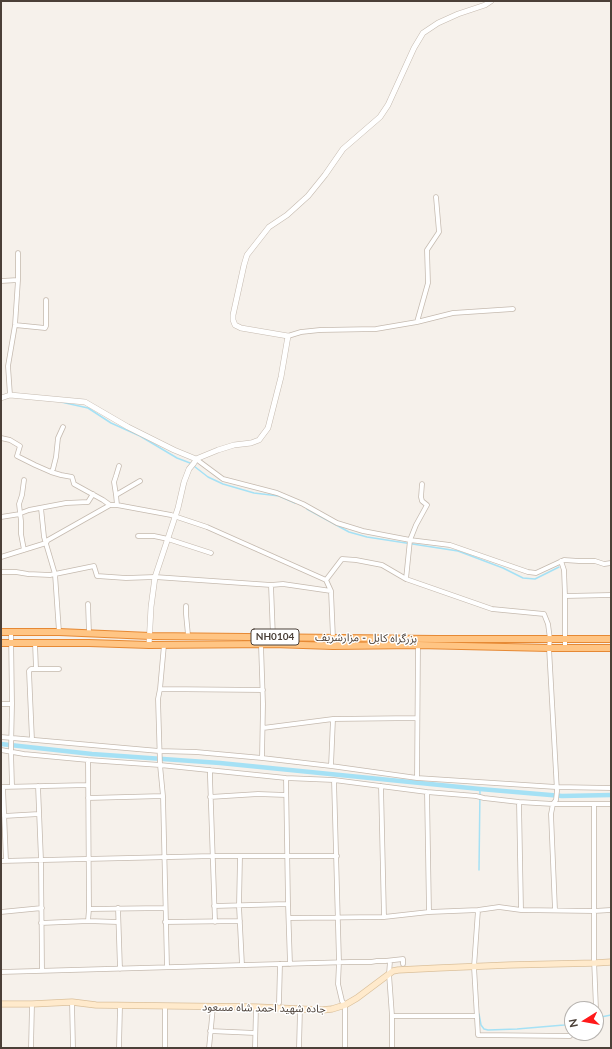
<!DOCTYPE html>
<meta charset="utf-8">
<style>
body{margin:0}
#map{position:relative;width:612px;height:1049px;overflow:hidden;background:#f6f1eb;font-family:Lato,sans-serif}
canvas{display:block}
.frame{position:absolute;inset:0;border:2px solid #4b4038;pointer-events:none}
.north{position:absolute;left:564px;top:1001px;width:40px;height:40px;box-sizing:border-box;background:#fff;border:1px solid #b7b3af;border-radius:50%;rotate:259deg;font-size:11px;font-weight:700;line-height:16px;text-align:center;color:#4b4038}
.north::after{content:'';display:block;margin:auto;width:14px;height:18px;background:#ff191a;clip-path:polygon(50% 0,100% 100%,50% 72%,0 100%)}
</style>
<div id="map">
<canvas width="612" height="1049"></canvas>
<div class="frame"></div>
<div class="north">N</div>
</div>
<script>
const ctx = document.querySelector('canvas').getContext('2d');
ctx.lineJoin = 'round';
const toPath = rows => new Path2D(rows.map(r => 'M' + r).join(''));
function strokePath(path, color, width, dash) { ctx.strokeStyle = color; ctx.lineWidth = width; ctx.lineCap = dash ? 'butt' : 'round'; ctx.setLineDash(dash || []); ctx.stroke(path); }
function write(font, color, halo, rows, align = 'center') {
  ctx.font = font + ' Lato,"Noto Sans Arabic",sans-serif'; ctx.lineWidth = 3; ctx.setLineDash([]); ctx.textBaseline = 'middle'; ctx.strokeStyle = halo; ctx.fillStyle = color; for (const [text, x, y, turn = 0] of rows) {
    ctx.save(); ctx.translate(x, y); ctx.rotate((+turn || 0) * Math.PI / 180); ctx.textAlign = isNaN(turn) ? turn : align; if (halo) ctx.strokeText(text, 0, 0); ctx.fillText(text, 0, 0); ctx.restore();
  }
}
strokePath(toPath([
 [61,402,88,408,111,423,140,436,177,458,190,463,208,477,223,484,254,493,279,496,295,503],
 [307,509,349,532,367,537,458,551,503,568,523,578,535,579,559,567],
 [479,870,480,789],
 [479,1014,481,1025,484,1029,488,1030,517,1029,564,1025,572,1024],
 [596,1018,611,1015]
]), '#a5e1f5', 1.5);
strokePath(toPath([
 [1,744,92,754,220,763,480,789,562,796,611,795]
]), '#a5e1f5', 4.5);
const minor = toPath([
 [1,281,18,280],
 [417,322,428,283,427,250,439,232,436,197],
 [15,325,45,328,46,326,46,300],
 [288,336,301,332,320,330,376,329,417,322,453,313,513,309],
 [10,395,8,366,15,325,18,280,18,253],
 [1,438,10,440,20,446,17,456,35,465,51,472,61,475,72,477,74,484,103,500,110,505],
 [196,459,223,479,277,493,303,504,337,523,363,531,410,540,450,545,528,572,536,573,564,560,579,561,595,561,604,564,611,563],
 [51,472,53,469,56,457,58,438,63,427],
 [422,484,421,497,422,501,427,505,416,525,410,540,406,579,492,609,544,614,548,624,550,639,549,648,557,791,556,800,553,804,551,814,555,910],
 [116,495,140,481],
 [117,505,116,495,114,482,116,476,119,466],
 [41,508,44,537,55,574,59,632],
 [21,513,29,510,66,503,88,502,93,494],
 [1,517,20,514],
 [138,536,154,536,168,539,211,553],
 [24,550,21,534,21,521,19,504,22,495,24,480],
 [1,557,46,543,48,540,110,505,117,505,171,515,207,527,326,580,331,591,333,638],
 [561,561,564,570,565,596,565,648],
 [1,572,16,572,28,574,50,575,55,574,94,566,97,576,126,578,155,577,271,585,283,584,331,591],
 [326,580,342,559,356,560,382,565,406,579],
 [271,585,273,637],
 [565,596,611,595],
 [88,604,89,633],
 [186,606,186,614,188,635],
 [11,632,12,704,11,751,12,786],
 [35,643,36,669],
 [164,645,160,689,158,699,160,765,163,796,167,967],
 [261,645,263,704,262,758],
 [160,689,263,690],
 [1,704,12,704],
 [263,728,333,719,417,718],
 [1,737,159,751,196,752,262,758,331,766,417,778,556,787,611,788],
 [32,740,29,671,31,669,59,669],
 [1,750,24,754,88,760,160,765,286,778,334,780,427,792,476,796,484,798,519,802,553,804,611,804],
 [88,760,89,909],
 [331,766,333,719],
 [210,770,210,777,215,922],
 [286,778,288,904,290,964],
 [417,778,418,645],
 [334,780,339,962,338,984,342,1001,345,1005,345,1048],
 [38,786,41,860,42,971],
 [381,786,384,917],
 [1,787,88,785],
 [3,787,6,861],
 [427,792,429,912],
 [210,797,258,794,286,795],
 [88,798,163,796],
 [519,802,521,910],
 [594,804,594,959,596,1009],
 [4,816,39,814],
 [240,856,239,906,242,965],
 [1,861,213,856,337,856],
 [214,906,288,904],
 [118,908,120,969],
 [478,910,474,967,478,1035,570,1036],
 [1,912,42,908],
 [289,918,384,917,429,912,478,910,499,907,521,910,594,911,611,910],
 [88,921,118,922],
 [165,922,240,921],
 [41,923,88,921,89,909,165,908],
 [390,961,389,974,392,1016,392,1048],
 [1,972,350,962,371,962,377,961,385,961,403,959,403,964],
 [72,1002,73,1048],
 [279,1003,280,964],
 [392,1016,476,1016],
 [210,1031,255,1033],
 [31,1048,32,1004],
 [119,1048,120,1006],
 [165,1048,165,1006],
 [209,1048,213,1007],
 [255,1048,256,1007],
 [299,1048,300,1009]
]);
const tertiary = toPath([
 [1,398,10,395,85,402,128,427,174,450,196,459,218,450,234,445,251,443,259,440,268,428,281,377,288,336,241,328,235,325,233,320,233,315,244,265,247,255,269,227,287,215,308,196,325,175,343,149,380,117,388,105,414,48,423,33,438,23,458,14,485,5,491,1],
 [149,645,151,607,155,577,178,508,184,482,189,469,194,463,196,459]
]);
const secondary = toPath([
 [1,1004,32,1004,72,1002,96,1005,256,1007,322,1010,332,1009,345,1005,357,998,393,971,398,970,438,968,509,965,595,963,611,962]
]);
const trunk = toPath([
 [1,632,59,632,150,636,437,639,611,639],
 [1,643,89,643,149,645,273,644,333,646,418,645,549,648,611,648]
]);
strokePath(minor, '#c5baaf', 5.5);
strokePath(tertiary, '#c5baaf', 6);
strokePath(secondary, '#dbc09b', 7);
strokePath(trunk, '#e68934', 8);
strokePath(minor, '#fff', 4);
strokePath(tertiary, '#fff', 5);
strokePath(secondary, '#ffeacc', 5.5);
strokePath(trunk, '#ffc584', 6);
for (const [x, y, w] of [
 [275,637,48]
]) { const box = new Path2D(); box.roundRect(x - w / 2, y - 8, w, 16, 3); ctx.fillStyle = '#fff'; ctx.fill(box); strokePath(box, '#4b4038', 1); }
write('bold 10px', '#4b4038', null, [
 ["NH0104",275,637]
]);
write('11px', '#4b4038', '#fff', [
 ["بزرگراه کابل - مزارشریف",366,638,1],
 ["جاده شهيد احمد شاه مسعود",264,1008,1]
]);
</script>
